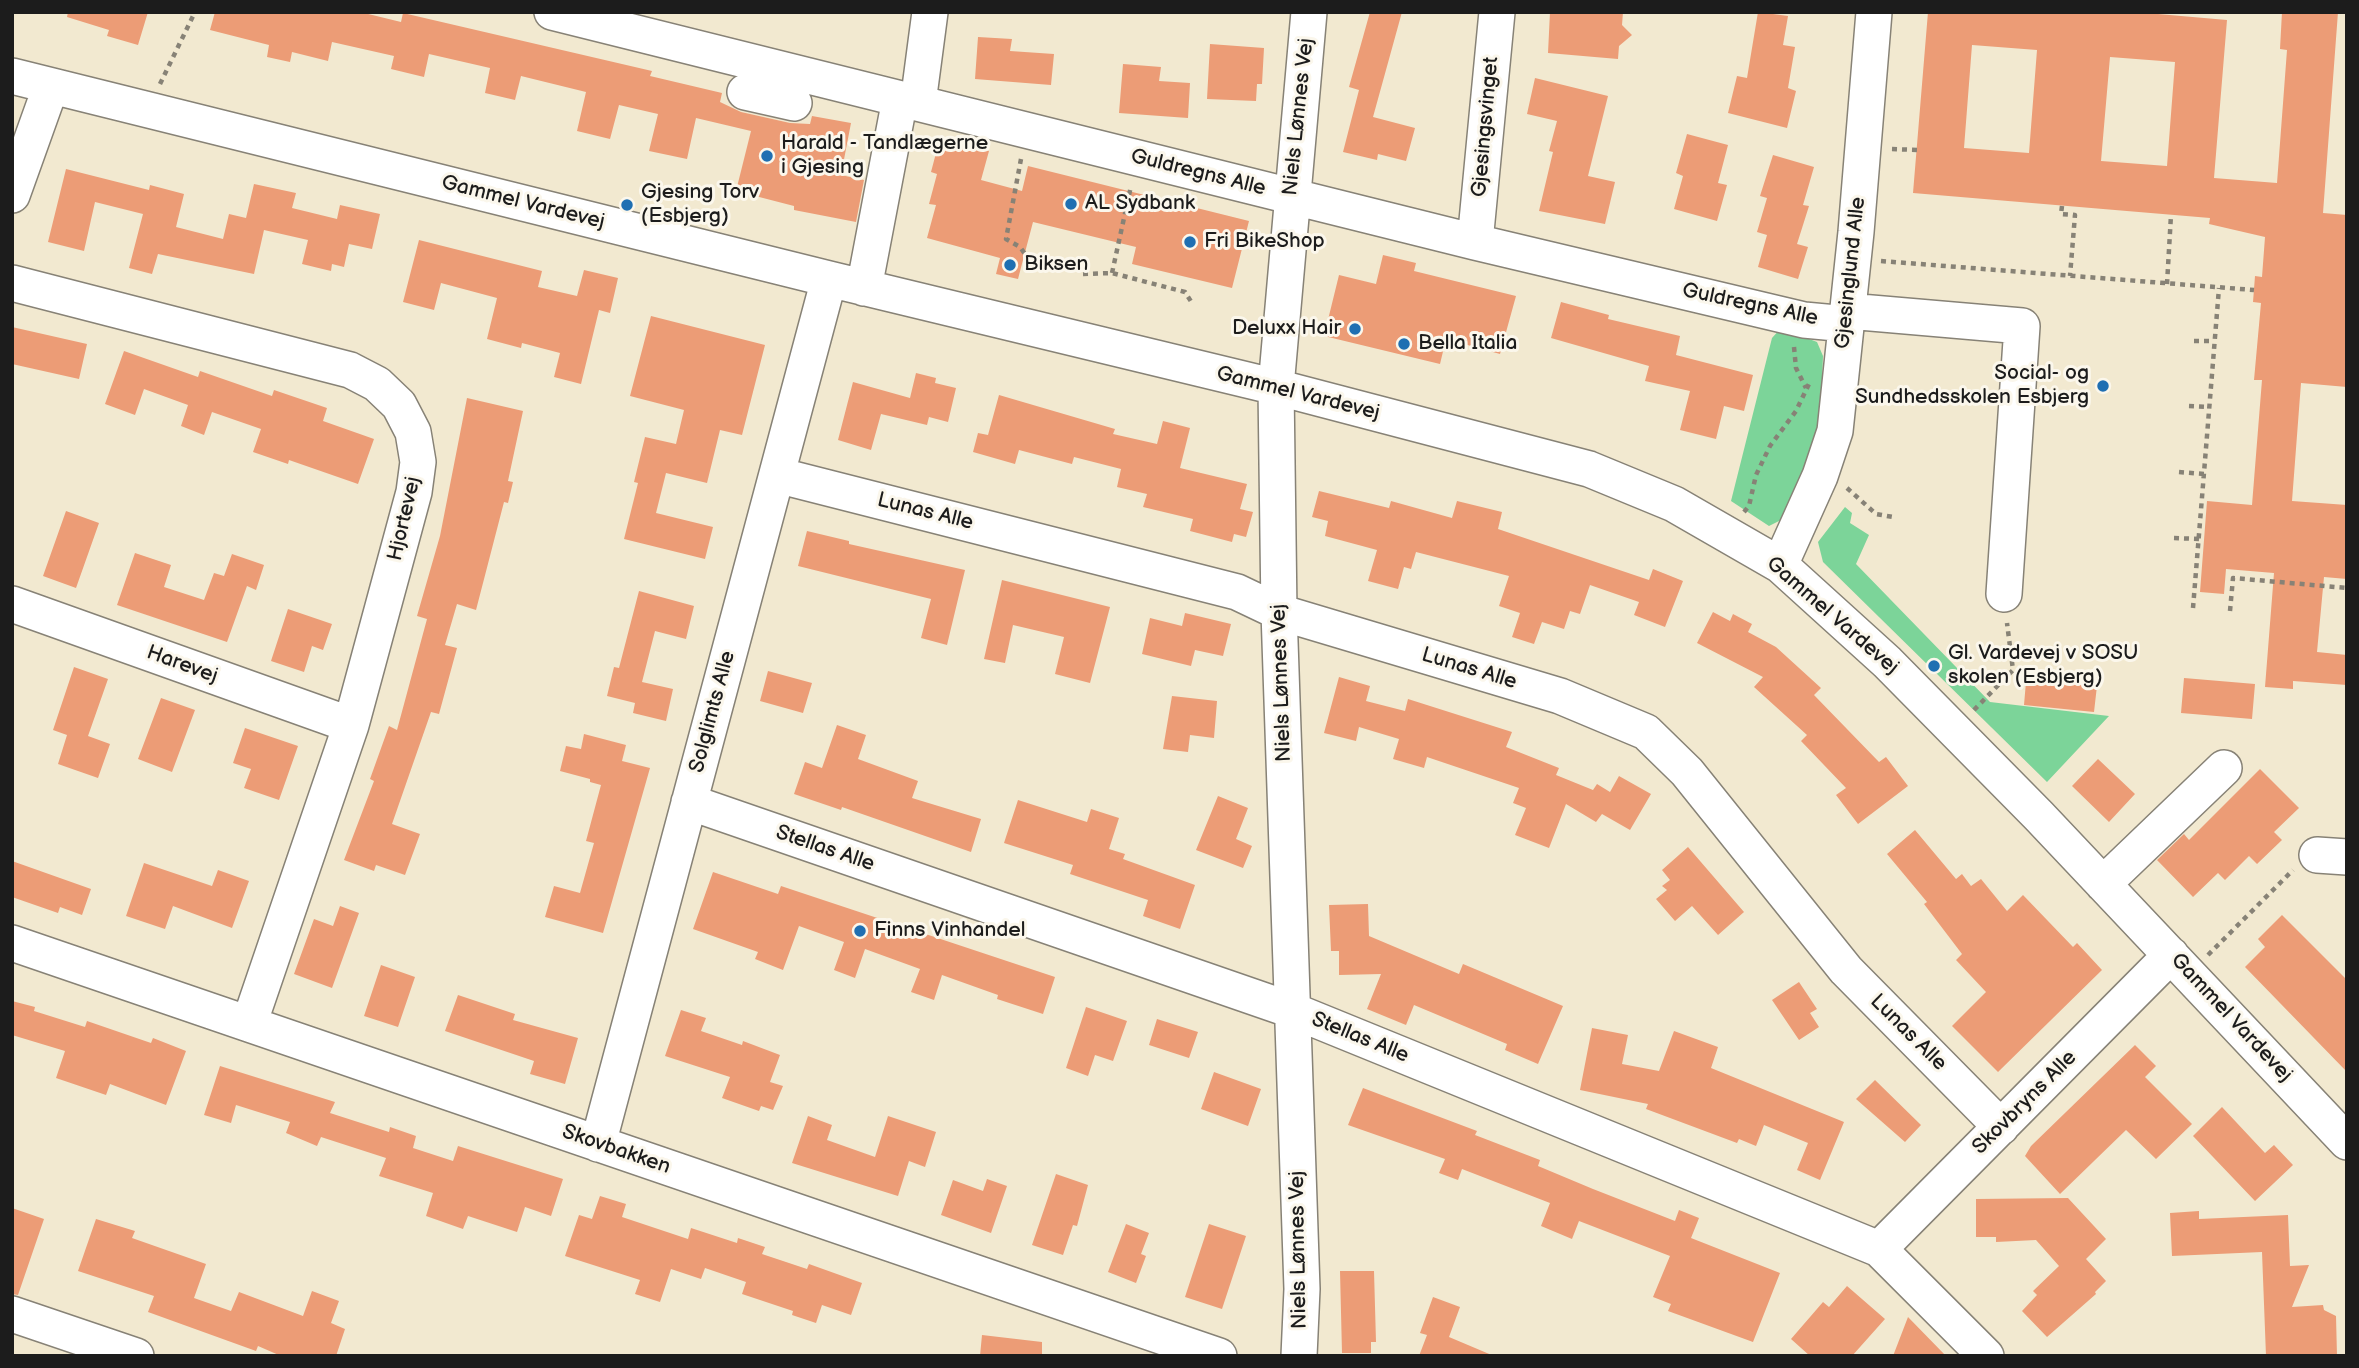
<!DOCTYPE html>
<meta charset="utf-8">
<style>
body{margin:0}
#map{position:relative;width:2359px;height:1368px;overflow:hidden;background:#f2e9d0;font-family:"Balsamiq Sans",sans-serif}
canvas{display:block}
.frame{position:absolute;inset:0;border:14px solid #1c1c1c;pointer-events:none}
</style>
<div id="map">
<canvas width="2359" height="1368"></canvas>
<div class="frame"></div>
</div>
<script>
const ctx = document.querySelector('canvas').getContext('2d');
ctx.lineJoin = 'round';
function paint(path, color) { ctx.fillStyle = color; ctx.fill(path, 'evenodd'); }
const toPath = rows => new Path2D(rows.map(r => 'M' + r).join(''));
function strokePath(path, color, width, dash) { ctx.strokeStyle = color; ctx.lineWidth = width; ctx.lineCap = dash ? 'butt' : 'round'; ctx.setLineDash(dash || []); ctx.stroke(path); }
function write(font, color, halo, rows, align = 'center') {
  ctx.font = font + ' "Balsamiq Sans",sans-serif'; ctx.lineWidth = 6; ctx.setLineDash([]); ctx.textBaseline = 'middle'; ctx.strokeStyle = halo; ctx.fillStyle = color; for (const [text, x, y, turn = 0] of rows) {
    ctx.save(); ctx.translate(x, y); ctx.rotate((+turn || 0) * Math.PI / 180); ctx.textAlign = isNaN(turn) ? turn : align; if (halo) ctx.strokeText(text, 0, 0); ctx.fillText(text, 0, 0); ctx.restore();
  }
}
paint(toPath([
 [1781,328,1817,342,1823,356,1821,407,1812,450,1785,518,1769,526,1731,501,1772,338],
 [1845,507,1852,513,1850,523,1869,535,1856,564,1990,702,2109,716,2047,782,1823,562,1818,542]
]), '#7cd499');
paint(toPath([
 [68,12,148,12,138,45,107,36,109,30,67,17],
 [215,12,360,12,401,22,403,13,652,71,650,76,722,93,720,102,741,112,790,123,810,124,812,116,851,123,841,175,864,180,856,222,794,210,794,206,736,191,751,131,696,118,687,159,649,151,658,114,619,105,610,139,577,131,586,92,521,76,515,100,485,93,490,68,429,54,424,77,391,69,394,56,332,42,328,61,292,52,290,62,267,57,269,45,210,30],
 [1370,12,1402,12,1373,117,1415,128,1406,161,1378,154,1377,160,1343,152,1359,90,1349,87],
 [1550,12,1623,12,1622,25,1632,35,1619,46,1618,59,1548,53],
 [1758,12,1788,16,1783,45,1795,47,1788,88,1796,91,1787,128,1728,113,1737,76,1747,78],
 [1928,12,2135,12,2227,20,2214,178,2277,183,2287,50,2280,49,2282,12,2338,12,2323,213,2347,215,2347,387,2301,383,2292,501,2347,505,2347,579,2324,577,2317,652,2347,655,2347,685,2293,681,2293,689,2265,687,2274,573,2226,569,2224,594,2200,592,2207,501,2252,505,2262,380,2254,380,2261,303,2253,302,2255,276,2262,277,2265,237,2209,224,2210,218,1913,193],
 [1972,45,2037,50,2029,153,1964,148],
 [2110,57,2175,62,2167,166,2101,161],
 [978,37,1012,39,1010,51,1054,54,1051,85,975,79],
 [1210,44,1264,48,1262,84,1257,84,1256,101,1207,99],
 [1123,64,1161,67,1159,81,1190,83,1188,118,1119,113],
 [1535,78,1608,96,1588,176,1615,182,1605,224,1539,211,1553,152,1549,151,1557,121,1527,114],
 [1687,134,1728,145,1718,183,1727,185,1717,221,1674,209,1683,176,1676,173],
 [940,138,989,151,981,180,1022,191,1028,166,1249,221,1232,288,1132,264,1136,247,1033,222,1018,279,996,274,1000,258,927,238,936,205,929,204,937,174,931,172],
 [1773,155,1814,167,1803,205,1809,206,1797,244,1808,247,1798,279,1758,267,1767,235,1757,232,1767,198,1760,196],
 [66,169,149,190,150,185,184,194,176,227,223,239,229,214,246,218,254,184,296,193,292,208,337,219,340,205,380,214,372,249,349,244,344,267,332,264,331,271,302,264,308,240,264,230,254,274,158,254,152,274,129,268,143,214,95,202,84,251,48,242],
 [419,240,542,271,538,287,577,296,584,270,618,278,610,313,599,310,581,384,554,377,560,353,522,343,521,348,487,339,497,298,441,283,434,310,403,302],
 [1383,255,1416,263,1414,271,1516,296,1500,354,1446,339,1440,364,1324,336,1339,275,1376,284],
 [1561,302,1609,315,1608,319,1680,336,1676,355,1753,375,1744,411,1724,406,1716,439,1680,430,1690,391,1645,381,1649,366,1551,338],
 [651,316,765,345,742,435,720,430,707,483,666,473,656,513,713,527,705,559,624,539,638,483,634,482,645,437,676,444,684,410,630,396],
 [12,327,87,344,79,379,12,364],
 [124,351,198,377,200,371,272,396,274,390,327,408,323,421,374,439,358,484,289,460,288,464,253,452,261,429,212,412,204,435,181,426,188,405,144,389,135,415,105,404],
 [916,373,936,378,935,383,956,388,948,422,929,417,927,425,881,414,871,450,838,440,853,382,910,398],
 [999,395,1115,429,1113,434,1157,444,1163,421,1190,428,1180,468,1247,484,1240,509,1253,512,1246,537,1234,534,1232,542,1190,531,1193,519,1143,507,1147,494,1117,487,1121,469,1074,457,1072,464,1019,450,1015,464,973,452,978,433,988,435],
 [467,398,523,411,508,481,513,482,508,503,504,502,476,610,457,604,445,645,457,648,439,714,431,712,392,824,420,834,405,875,376,865,374,871,344,860,374,781,370,779,389,726,397,730,427,619,417,616,440,536],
 [1319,491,1389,508,1391,501,1452,518,1457,501,1502,512,1498,529,1649,580,1653,569,1683,581,1665,627,1634,615,1639,602,1590,585,1580,614,1570,611,1564,629,1542,622,1534,644,1512,637,1520,613,1499,606,1509,576,1416,552,1411,569,1404,567,1398,589,1368,581,1377,550,1325,536,1328,521,1312,517],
 [66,511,99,523,76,588,43,576],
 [807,531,849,541,849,544,965,570,947,645,921,638,931,599,798,566],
 [135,553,171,565,164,587,204,600,214,573,224,576,232,554,264,565,256,590,247,586,227,642,117,605],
 [1002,580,1110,607,1090,683,1055,674,1064,637,1013,625,1005,663,984,659],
 [639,591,694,606,686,639,655,631,642,682,673,689,666,721,633,713,635,703,607,696,614,667,619,668],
 [288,609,332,624,323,650,312,646,304,672,271,661],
 [1713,612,1730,621,1733,614,1752,624,1748,632,1776,647,1821,688,1814,695,1879,762,1886,757,1908,786,1858,824,1836,795,1846,788,1801,741,1807,735,1754,687,1763,677,1697,643],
 [1185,613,1231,624,1223,656,1195,650,1191,666,1142,654,1150,618,1182,626],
 [74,667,108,679,88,736,110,744,98,778,58,764,67,735,53,730],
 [2027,670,2098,677,2094,712,2024,705],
 [768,671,812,683,803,713,760,701],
 [1339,677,1370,686,1366,701,1405,711,1408,699,1512,732,1506,747,1559,768,1556,775,1593,790,1597,784,1610,792,1619,776,1651,794,1630,830,1602,814,1596,822,1566,804,1549,848,1515,835,1526,808,1513,803,1519,788,1427,757,1424,768,1393,759,1399,739,1359,727,1356,741,1324,733],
 [2184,678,2255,684,2252,719,2181,713],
 [1172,696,1217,701,1214,738,1190,735,1188,752,1163,749],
 [161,698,195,710,172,772,138,759],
 [837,725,866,735,858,759,918,781,912,798,981,819,971,852,842,807,841,810,794,794,805,762,822,768],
 [245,728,298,746,279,800,244,788,251,769,233,763],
 [584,734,626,745,622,761,650,768,603,933,545,917,554,886,580,893,594,843,586,841,601,785,590,782,590,779,560,771,566,746,581,749],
 [2098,759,2135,794,2109,822,2072,786],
 [2260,769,2299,808,2274,832,2282,840,2257,864,2249,856,2225,880,2218,873,2193,897,2157,860,2184,834,2189,840],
 [1218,796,1248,808,1236,839,1252,846,1243,868,1196,850],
 [1018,800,1087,822,1091,809,1119,818,1109,849,1125,854,1123,859,1195,885,1180,929,1143,916,1148,900,1070,874,1073,865,1004,843],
 [1915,830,1956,879,1962,874,1971,886,1981,879,2007,911,2023,895,2073,947,2077,943,2102,970,1998,1072,1952,1026,1986,992,1956,960,1962,954,1924,904,1927,902,1887,854],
 [1688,847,1744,912,1718,935,1692,906,1675,921,1656,899,1667,890,1662,886,1670,880,1662,870],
 [12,861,91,889,82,915,60,907,58,913,12,897],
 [144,863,212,886,218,870,249,881,232,928,173,906,165,929,126,916],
 [713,872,778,894,781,886,1055,977,1043,1014,997,999,998,995,942,975,934,1000,911,992,920,969,865,949,855,978,834,970,844,942,799,926,783,970,755,959,758,952,693,929],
 [1368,904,1369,936,1459,974,1463,964,1563,1006,1538,1064,1505,1050,1507,1044,1414,1005,1406,1025,1367,1009,1381,974,1339,975,1339,951,1331,951,1329,905],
 [340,906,359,913,332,988,294,974,314,919,333,926],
 [2282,915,2347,980,2347,1072,2245,967,2265,947,2258,939],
 [381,965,415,977,398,1027,364,1016],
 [1799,982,1817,1009,1810,1013,1819,1027,1799,1040,1772,1000],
 [458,995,515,1014,513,1020,578,1038,565,1084,530,1074,534,1061,445,1031],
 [12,1001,35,1007,34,1011,85,1027,87,1021,151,1043,153,1038,186,1051,166,1105,110,1084,106,1095,56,1078,65,1051,12,1035],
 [1086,1007,1127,1021,1113,1061,1095,1055,1088,1076,1066,1068],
 [681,1010,706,1018,701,1031,742,1045,743,1041,780,1055,770,1082,783,1086,773,1110,761,1106,759,1111,722,1098,730,1077,665,1056],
 [1157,1019,1198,1032,1189,1058,1149,1045],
 [1592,1028,1628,1035,1622,1064,1659,1071,1674,1031,1718,1047,1711,1068,1844,1122,1820,1180,1797,1170,1808,1143,1764,1125,1756,1146,1739,1139,1737,1143,1646,1109,1648,1104,1580,1090],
 [2135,1045,2156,1066,2145,1077,2192,1124,2156,1159,2126,1130,2060,1194,2025,1156,2031,1146],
 [220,1066,335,1102,330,1113,389,1132,390,1127,416,1136,413,1148,453,1161,458,1146,563,1179,551,1216,525,1207,517,1232,468,1216,463,1229,426,1216,433,1193,379,1176,386,1158,321,1137,317,1146,286,1133,290,1122,236,1105,231,1123,204,1115],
 [1214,1072,1261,1089,1248,1126,1201,1109],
 [1875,1080,1921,1125,1905,1142,1856,1099],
 [1363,1088,1477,1131,1475,1135,1540,1160,1538,1166,1593,1189,1675,1221,1679,1210,1699,1218,1691,1238,1780,1273,1753,1342,1668,1311,1671,1304,1653,1297,1670,1256,1579,1221,1572,1239,1541,1226,1550,1203,1462,1169,1458,1180,1439,1173,1445,1159,1348,1125],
 [2222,1107,2265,1153,2274,1145,2293,1165,2255,1201,2193,1136],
 [808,1116,832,1125,827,1140,875,1157,888,1116,936,1132,925,1167,909,1161,898,1196,792,1163],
 [1056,1174,1088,1185,1077,1226,1073,1225,1063,1255,1032,1245],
 [987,1179,1007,1186,991,1233,941,1215,953,1180,983,1191],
 [600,1196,626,1204,622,1217,688,1239,691,1228,737,1243,738,1238,765,1247,762,1254,807,1269,809,1264,862,1283,851,1315,822,1305,816,1323,792,1315,793,1311,742,1294,746,1282,705,1268,701,1279,671,1269,660,1302,635,1294,640,1280,565,1256,579,1215,592,1219],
 [2068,1198,2106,1239,2086,1259,2106,1281,2095,1292,2096,1294,2047,1337,2022,1311,2037,1295,2033,1291,2059,1266,2036,1240,1996,1242,1996,1237,1976,1237,1976,1199],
 [12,1208,44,1219,18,1295,12,1294],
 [2199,1211,2199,1219,2288,1215,2290,1266,2309,1265,2292,1307,2323,1305,2324,1310,2336,1316,2337,1356,2266,1356,2262,1252,2172,1256,2170,1213],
 [96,1219,135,1231,132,1238,206,1264,194,1298,231,1311,239,1292,303,1316,312,1291,339,1301,331,1323,345,1329,336,1356,281,1356,258,1346,256,1351,148,1312,154,1296,78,1271],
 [1126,1224,1149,1233,1141,1254,1146,1256,1136,1283,1108,1272],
 [1209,1224,1246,1236,1222,1309,1185,1297],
 [1340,1271,1374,1271,1376,1342,1371,1342,1371,1353,1342,1353],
 [1847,1286,1885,1319,1852,1356,1810,1356,1791,1339,1823,1302,1829,1307],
 [1433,1297,1460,1307,1449,1337,1494,1356,1419,1356,1427,1335,1420,1333],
 [1908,1317,1946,1356,1893,1356],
 [982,1335,1042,1342,1042,1356,980,1356]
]), '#ec9c76');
const minor = toPath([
 [552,12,1475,242,1804,320,1847,324],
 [12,76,829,279,1276,387,1589,469,1674,504,1780,565,1887,662,2039,816,2347,1142],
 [745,92,794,103],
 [918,103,930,12],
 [12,195,51,86],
 [1475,242,1497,12],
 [12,283,350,370,377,384,399,405,413,432,418,462,414,492,351,725,249,1024],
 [864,288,900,99],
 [1848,311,2022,326,2004,594],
 [777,475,1237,592,1279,612,1560,696,1646,732,1687,772,1846,970,2001,1127],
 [1780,565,1820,476,1835,431,1856,232,1874,12],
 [12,604,351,725],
 [689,802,1294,1011,1879,1249,1986,1356],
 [2317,855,2347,857],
 [2103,884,2224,768],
 [12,943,1219,1356],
 [598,1144,829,279],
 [1879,1249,2171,955],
 [12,1314,136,1356],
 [1299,1356,1302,1289,1279,612,1276,387,1309,12]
]);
strokePath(minor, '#878276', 38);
strokePath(toPath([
 [160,84,195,12],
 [1892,149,1917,150],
 [1021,159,1006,239,1020,247,1030,261],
 [2062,206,2061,214,2075,215,2070,276],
 [1881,261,2254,290],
 [1112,273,1131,186],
 [1083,274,1112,273,1185,292,1192,303],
 [2167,284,2171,215],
 [2194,341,2214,341],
 [1794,347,1796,368,1806,388],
 [2189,406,2209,407],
 [2179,472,2204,474],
 [1847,488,1876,514,1893,517],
 [1744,512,1749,506,1756,475,1770,446,1796,411,1809,384],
 [2174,538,2199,539],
 [2193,608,2219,288],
 [2230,611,2233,578,2347,588],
 [1974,710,2013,670,2007,623],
 [2208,955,2293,870]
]), '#878276', 4.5, [5, 5]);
strokePath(minor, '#fff', 35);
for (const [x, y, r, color] of [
 [767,156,7,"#1f6fb2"],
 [1071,204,7,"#1f6fb2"],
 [627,205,7,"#1f6fb2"],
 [1190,242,7,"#1f6fb2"],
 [1010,265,7,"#1f6fb2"],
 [1355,329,7,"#1f6fb2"],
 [1404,344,7,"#1f6fb2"],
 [2103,386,7,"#1f6fb2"],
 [1934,666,7,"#1f6fb2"],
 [860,931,7,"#1f6fb2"]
]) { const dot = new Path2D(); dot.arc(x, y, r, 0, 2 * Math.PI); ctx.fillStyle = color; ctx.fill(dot); strokePath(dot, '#fbf7ec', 2.5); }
write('21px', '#1c1c1c', '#fbf7ec', [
 ["Niels Lønnes Vej",1299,117,-84],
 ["Gjesingsvinget",1486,127,-85],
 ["Guldregns Alle",1198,173,14],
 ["Gammel Vardevej",523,203,14],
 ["Gjesinglund Alle",1851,273,-84],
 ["Guldregns Alle",1750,305,12],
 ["Gammel Vardevej",1298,394,14],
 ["Lunas Alle",925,512,14],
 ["Hjortevej",405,519,-77],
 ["Gammel Vardevej",1832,616,41],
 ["Harevej",182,665,20],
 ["Lunas Alle",1469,669,17],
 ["Niels Lønnes Vej",1282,683,-92],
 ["Solglimts Alle",713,712,-75],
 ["Stellas Alle",825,849,19],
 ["Gammel Vardevej",2231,1018,47],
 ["Lunas Alle",1908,1033,45],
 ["Stellas Alle",1360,1038,22],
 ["Skovbryns Alle",2025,1103,-45],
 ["Skovbakken",616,1150,19],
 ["Niels Lønnes Vej",1299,1250,-91]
]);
write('21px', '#1c1c1c', '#fbf7ec', [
 ["Harald - Tandlægerne",781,144],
 ["i Gjesing",781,168],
 ["Gjesing Torv",641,193],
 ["(Esbjerg)",641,217],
 ["AL Sydbank",1085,204],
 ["Fri BikeShop",1204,242],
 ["Biksen",1024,265],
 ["Deluxx Hair",1341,329,"right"],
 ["Bella Italia",1418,344],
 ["Social- og",2089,374,"right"],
 ["Sundhedsskolen Esbjerg",2089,398,"right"],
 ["Gl. Vardevej v SOSU",1948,654],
 ["skolen (Esbjerg)",1948,678],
 ["Finns Vinhandel",874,931]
], 'left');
</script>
